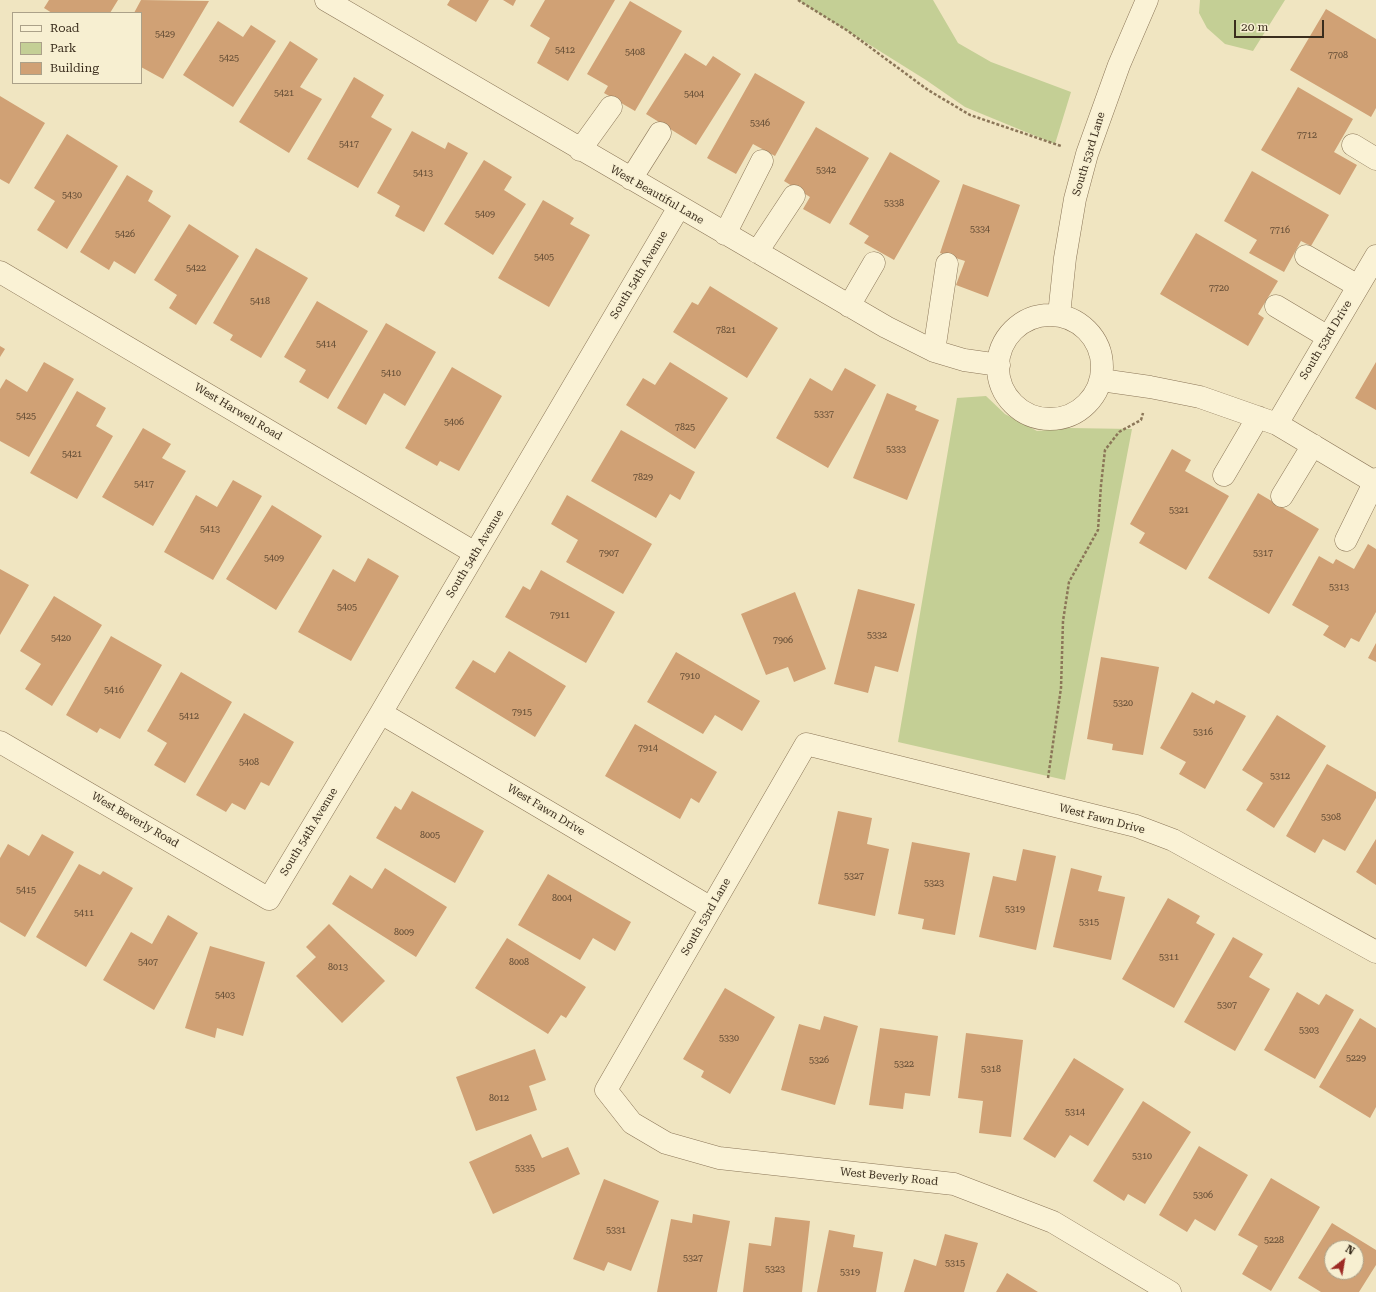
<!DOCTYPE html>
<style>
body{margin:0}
#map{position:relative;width:1376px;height:1292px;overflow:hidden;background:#f0e5c1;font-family:"Roboto Serif",serif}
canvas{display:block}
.legend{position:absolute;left:12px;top:12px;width:130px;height:72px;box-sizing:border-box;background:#f7efd1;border:1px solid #aba189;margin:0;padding:5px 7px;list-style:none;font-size:12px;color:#3a2d1d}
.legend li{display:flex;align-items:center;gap:8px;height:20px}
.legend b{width:20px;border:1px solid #aba189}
.north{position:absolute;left:1324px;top:1240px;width:40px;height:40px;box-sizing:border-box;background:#f7efd1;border:1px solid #aba189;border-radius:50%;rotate:31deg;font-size:11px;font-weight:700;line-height:16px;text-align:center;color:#3a2d1d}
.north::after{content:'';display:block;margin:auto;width:14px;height:18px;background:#9d2b25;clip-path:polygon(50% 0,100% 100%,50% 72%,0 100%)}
.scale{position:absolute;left:1234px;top:20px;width:90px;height:18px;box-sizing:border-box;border:2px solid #3a2d1d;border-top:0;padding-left:5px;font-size:12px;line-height:14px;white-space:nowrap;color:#3a2d1d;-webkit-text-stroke:3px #f7efd1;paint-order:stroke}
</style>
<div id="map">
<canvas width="1376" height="1292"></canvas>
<ul class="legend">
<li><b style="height:5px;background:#faf2d5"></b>Road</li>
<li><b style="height:11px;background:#c4cf95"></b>Park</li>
<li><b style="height:11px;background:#d0a175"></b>Building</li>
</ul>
<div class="north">N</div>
<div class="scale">20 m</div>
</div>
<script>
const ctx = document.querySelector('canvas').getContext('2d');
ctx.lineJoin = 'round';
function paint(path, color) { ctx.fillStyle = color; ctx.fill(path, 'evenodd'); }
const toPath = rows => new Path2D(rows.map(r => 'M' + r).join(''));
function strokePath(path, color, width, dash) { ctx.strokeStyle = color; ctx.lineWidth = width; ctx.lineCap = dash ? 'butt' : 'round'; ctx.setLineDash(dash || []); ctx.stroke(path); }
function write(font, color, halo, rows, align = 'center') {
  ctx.font = font + ' "Roboto Serif",serif'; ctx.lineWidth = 3; ctx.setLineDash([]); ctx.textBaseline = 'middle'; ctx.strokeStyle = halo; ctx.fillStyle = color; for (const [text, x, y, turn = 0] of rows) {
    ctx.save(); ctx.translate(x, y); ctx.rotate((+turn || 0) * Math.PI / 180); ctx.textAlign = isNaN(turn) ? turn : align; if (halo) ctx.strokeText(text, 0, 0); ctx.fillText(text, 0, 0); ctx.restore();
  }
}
paint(toPath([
 [798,0,933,0,958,43,991,62,1071,92,1055,144,965,107,926,80],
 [1200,0,1285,0,1253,51,1225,44,1207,28,1199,13],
 [986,396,1005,414,1037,431,1069,428,1132,429,1065,780,898,742,957,398]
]), '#c4cf95');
paint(toPath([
 [49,0,118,0,110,13,52,13,44,8],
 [141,0,209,1,163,79,141,67,141,13,134,13],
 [450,0,489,0,476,22,447,5],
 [503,0,516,0,513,6],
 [545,0,615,0,568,81,537,63,550,38,530,26],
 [630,1,682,31,635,111,604,93,608,86,587,74],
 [1326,9,1376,39,1376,108,1371,117,1290,70],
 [218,21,243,37,251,25,276,41,233,107,183,75],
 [290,41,318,59,300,87,322,99,289,153,239,122],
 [685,53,706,66,713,56,741,74,696,145,646,114],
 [755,73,805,102,775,156,753,144,736,174,707,158],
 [354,77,384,95,371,117,392,129,358,188,307,159],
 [1298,87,1353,119,1334,152,1357,165,1340,195,1261,150],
 [0,96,45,123,9,184,0,179],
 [816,127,869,158,830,224,803,209,810,197,784,181],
 [412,131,445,149,448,142,468,153,424,232,395,216,400,206,377,193],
 [67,134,118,166,67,249,37,230,55,201,34,188],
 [890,152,940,181,894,260,864,243,869,236,849,224],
 [484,160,512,177,504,190,526,204,493,255,444,224],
 [1252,171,1329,215,1311,246,1301,241,1284,272,1249,253,1257,240,1224,221],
 [127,175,153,191,148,201,171,216,135,274,114,261,109,270,80,252],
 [963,184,1020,205,988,297,956,285,965,261,940,253],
 [543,200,574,218,570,224,590,235,549,307,498,278],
 [189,224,239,256,196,325,169,308,177,295,154,280],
 [1196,233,1278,281,1258,314,1264,318,1248,346,1160,294],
 [256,248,308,278,261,358,230,340,233,335,213,323],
 [710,286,778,328,747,378,673,332,692,302,698,305],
 [317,301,368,331,328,399,299,382,306,370,284,357],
 [386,323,436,352,405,406,384,393,366,425,337,408],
 [0,346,5,349,0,357],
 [44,362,74,379,29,457,0,441,0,389,6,379,27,392],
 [670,362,728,398,695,449,626,405,643,378,655,385],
 [1376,362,1376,410,1355,398],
 [452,367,502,396,459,471,440,461,437,466,405,448],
 [845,368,876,385,828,468,776,438,810,378,832,391],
 [77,391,106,408,96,426,113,436,77,499,30,473],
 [887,393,917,406,915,410,939,420,907,500,853,478],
 [143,428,171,444,162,458,186,471,153,526,102,497],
 [621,430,695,472,680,500,670,494,656,518,591,481],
 [1172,449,1191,460,1185,471,1229,496,1186,570,1139,543,1145,533,1130,524],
 [233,480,262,496,213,580,164,552,196,495,217,507],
 [1258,493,1319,529,1269,614,1208,578],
 [567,495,652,544,623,594,566,562,578,540,551,524],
 [272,505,322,536,276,610,226,579],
 [1368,544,1376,549,1376,612,1359,642,1351,638,1345,648,1323,635,1329,626,1292,605,1319,556,1333,564,1336,559,1354,569],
 [368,558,399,576,351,661,298,632,333,569,355,582],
 [0,569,29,585,0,635],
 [541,570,615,612,586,663,505,617,523,586,530,590],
 [858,589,915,604,898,672,875,666,868,693,834,684],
 [795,592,826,669,794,682,788,667,766,675,741,614],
 [54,596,102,625,52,706,25,689,41,664,20,651],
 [111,636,162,665,120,739,100,728,97,733,66,715],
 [1376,643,1376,662,1368,658],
 [509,651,566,686,535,737,455,688,473,660,495,673],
 [676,652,760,701,742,731,715,715,703,734,647,702],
 [1101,657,1159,667,1143,755,1112,750,1113,744,1087,739],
 [181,672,232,702,185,783,154,765,167,743,147,731],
 [1192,692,1214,704,1216,700,1246,716,1205,789,1179,774,1186,762,1160,748],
 [244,713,294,742,269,786,261,782,245,810,232,803,226,812,196,795],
 [1277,715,1326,746,1274,828,1246,810,1263,783,1242,770],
 [635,724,717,772,699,803,691,798,680,819,605,776],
 [1327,764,1376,792,1376,798,1345,851,1323,839,1315,853,1286,836],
 [412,791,484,831,455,883,376,838,395,806,401,810],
 [838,811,872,818,867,844,889,849,875,916,818,904],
 [42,834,74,852,25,937,0,922,0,858,8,844,29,856],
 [1376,839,1376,885,1356,872],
 [912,842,970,853,955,935,922,929,924,919,898,914],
 [1023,849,1056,856,1036,950,979,937,993,876,1016,881],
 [79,864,100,875,103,871,133,888,86,967,36,937],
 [385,868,447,907,416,957,332,904,350,875,372,889],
 [1071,868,1102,876,1098,891,1125,897,1111,960,1053,947],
 [548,874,631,922,615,951,593,938,580,960,518,925],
 [1168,898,1200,916,1196,923,1215,934,1174,1008,1122,979],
 [168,915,198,933,154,1010,103,980,131,932,152,944],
 [329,924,385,981,342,1023,296,976,316,957,306,947],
 [1233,937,1263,954,1249,977,1270,989,1235,1051,1184,1022],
 [507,938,586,987,566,1018,561,1015,548,1034,475,988],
 [210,946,265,962,243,1036,217,1028,215,1038,185,1028],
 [725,988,775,1017,730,1094,701,1077,704,1071,683,1059],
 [1297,992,1319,1005,1326,994,1354,1010,1315,1079,1264,1050],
 [824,1016,858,1026,835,1105,781,1090,799,1024,820,1030],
 [1360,1018,1376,1028,1376,1107,1370,1118,1319,1087],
 [880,1028,938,1036,930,1096,905,1093,903,1109,869,1105],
 [966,1033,1023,1040,1011,1137,979,1133,983,1101,958,1098],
 [535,1049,546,1080,529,1086,537,1110,476,1131,456,1077],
 [1074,1058,1124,1089,1088,1146,1070,1135,1055,1158,1023,1139],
 [1143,1101,1191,1132,1145,1204,1128,1194,1124,1201,1093,1181],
 [531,1134,542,1158,568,1147,580,1174,493,1214,469,1162],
 [1199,1146,1248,1175,1215,1231,1195,1219,1187,1232,1159,1215],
 [1271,1178,1320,1207,1271,1291,1242,1274,1258,1246,1238,1235],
 [604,1179,659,1201,631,1271,608,1262,604,1271,573,1259],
 [693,1214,730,1221,717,1292,657,1292,671,1219,692,1223],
 [775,1217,810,1221,802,1292,743,1292,749,1243,771,1246],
 [1332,1223,1376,1250,1376,1265,1359,1292,1321,1292,1298,1278],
 [1332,1248,1356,1248,1356,1272,1332,1272],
 [829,1230,855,1235,853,1247,883,1252,876,1292,817,1292],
 [945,1234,978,1243,964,1292,904,1292,914,1259,936,1266],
 [1007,1273,1038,1292,996,1292]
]), '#d0a175');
const minor = toPath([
 [326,0,886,327,934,351,964,360,999,365],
 [1353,145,1376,159],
 [580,150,611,107],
 [631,179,660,133],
 [725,234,762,161],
 [757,252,794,196],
 [1306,256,1358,286],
 [0,272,475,553],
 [849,306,874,263],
 [1276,306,1328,337],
 [1059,315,1065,258,1075,199,1087,154,1119,65,1147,0],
 '998 367a52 52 0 1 1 104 0a52 52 0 1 1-104 0Z',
 [934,351,947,264],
 [1101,380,1150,387,1200,397,1277,424,1376,483],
 [1277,424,1376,256],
 [1224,475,1258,417],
 [1282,496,1313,445],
 [1346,540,1376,479],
 [381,713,711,908],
 [0,742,269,899,381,713,679,207],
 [1170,1292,1053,1222,954,1184,719,1158,666,1143,632,1123,606,1090,806,744,1136,826,1173,840,1376,952]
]);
strokePath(minor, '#8b7658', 23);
strokePath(toPath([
 [798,0,848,31,928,90,970,115,1061,146],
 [1048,778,1061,688,1063,621,1069,582,1098,530,1101,485,1105,450,1119,432,1141,420,1143,413]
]), '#8b7658', 2.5, [3, 2]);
strokePath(minor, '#faf2d5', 22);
write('9px', '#604a33', null, [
 ["5429",165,34],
 ["5412",565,50],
 ["5408",635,52],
 ["7708",1338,55],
 ["5425",229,58],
 ["5421",284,93],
 ["5404",694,94],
 ["5346",760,123],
 ["7712",1307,135],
 ["5417",349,144],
 ["5342",826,170],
 ["5413",423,173],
 ["5430",72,195],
 ["5338",894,203],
 ["5409",485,214],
 ["5334",980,229],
 ["7716",1280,230],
 ["5426",125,234],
 ["5405",544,257],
 ["5422",196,268],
 ["7720",1219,288],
 ["5418",260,301],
 ["7821",726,330],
 ["5414",326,344],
 ["5410",391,373],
 ["5337",824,414],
 ["5425",26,416],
 ["5406",454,422],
 ["7825",685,427],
 ["5333",896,449],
 ["5421",72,454],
 ["7829",643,477],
 ["5417",144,484],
 ["5321",1179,510],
 ["5413",210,529],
 ["7907",609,553],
 ["5317",1263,553],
 ["5409",274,558],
 ["5313",1339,587],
 ["5405",347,607],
 ["7911",560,615],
 ["5332",877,635],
 ["5420",61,638],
 ["7906",783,640],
 ["7910",690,676],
 ["5416",114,690],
 ["5320",1123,703],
 ["7915",522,712],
 ["5412",189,716],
 ["5316",1203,732],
 ["7914",648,748],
 ["5408",249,762],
 ["5312",1280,776],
 ["5308",1331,817],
 ["8005",430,835],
 ["5327",854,876],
 ["5323",934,883],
 ["5415",26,890],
 ["8004",562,898],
 ["5319",1015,909],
 ["5411",84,913],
 ["5315",1089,922],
 ["8009",404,932],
 ["5311",1169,957],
 ["5407",148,962],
 ["8008",519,962],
 ["8013",338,967],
 ["5403",225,995],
 ["5307",1227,1005],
 ["5303",1309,1030],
 ["5330",729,1038],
 ["5229",1356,1058],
 ["5326",819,1060],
 ["5322",904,1064],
 ["5318",991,1069],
 ["8012",499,1098],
 ["5314",1075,1112],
 ["5310",1142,1156],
 ["5335",525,1168],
 ["5306",1203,1195],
 ["5331",616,1230],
 ["5228",1274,1240],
 ["5327",693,1258],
 ["5315",955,1263],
 ["5323",775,1269],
 ["5319",850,1272]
]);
write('11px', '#3a2d1d', '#f7efd1', [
 ["South 53rd Lane",1089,154,-73],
 ["West Beautiful Lane",657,195,30],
 ["South 54th Avenue",639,275,-59],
 ["South 53rd Drive",1326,340,-59],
 ["West Harwell Road",238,412,31],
 ["South 54th Avenue",475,554,-59],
 ["West Fawn Drive",546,810,31],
 ["West Fawn Drive",1102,819,15],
 ["West Beverly Road",135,820,30],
 ["South 54th Avenue",309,832,-59],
 ["South 53rd Lane",706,917,-60],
 ["West Beverly Road",889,1177,6]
]);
</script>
